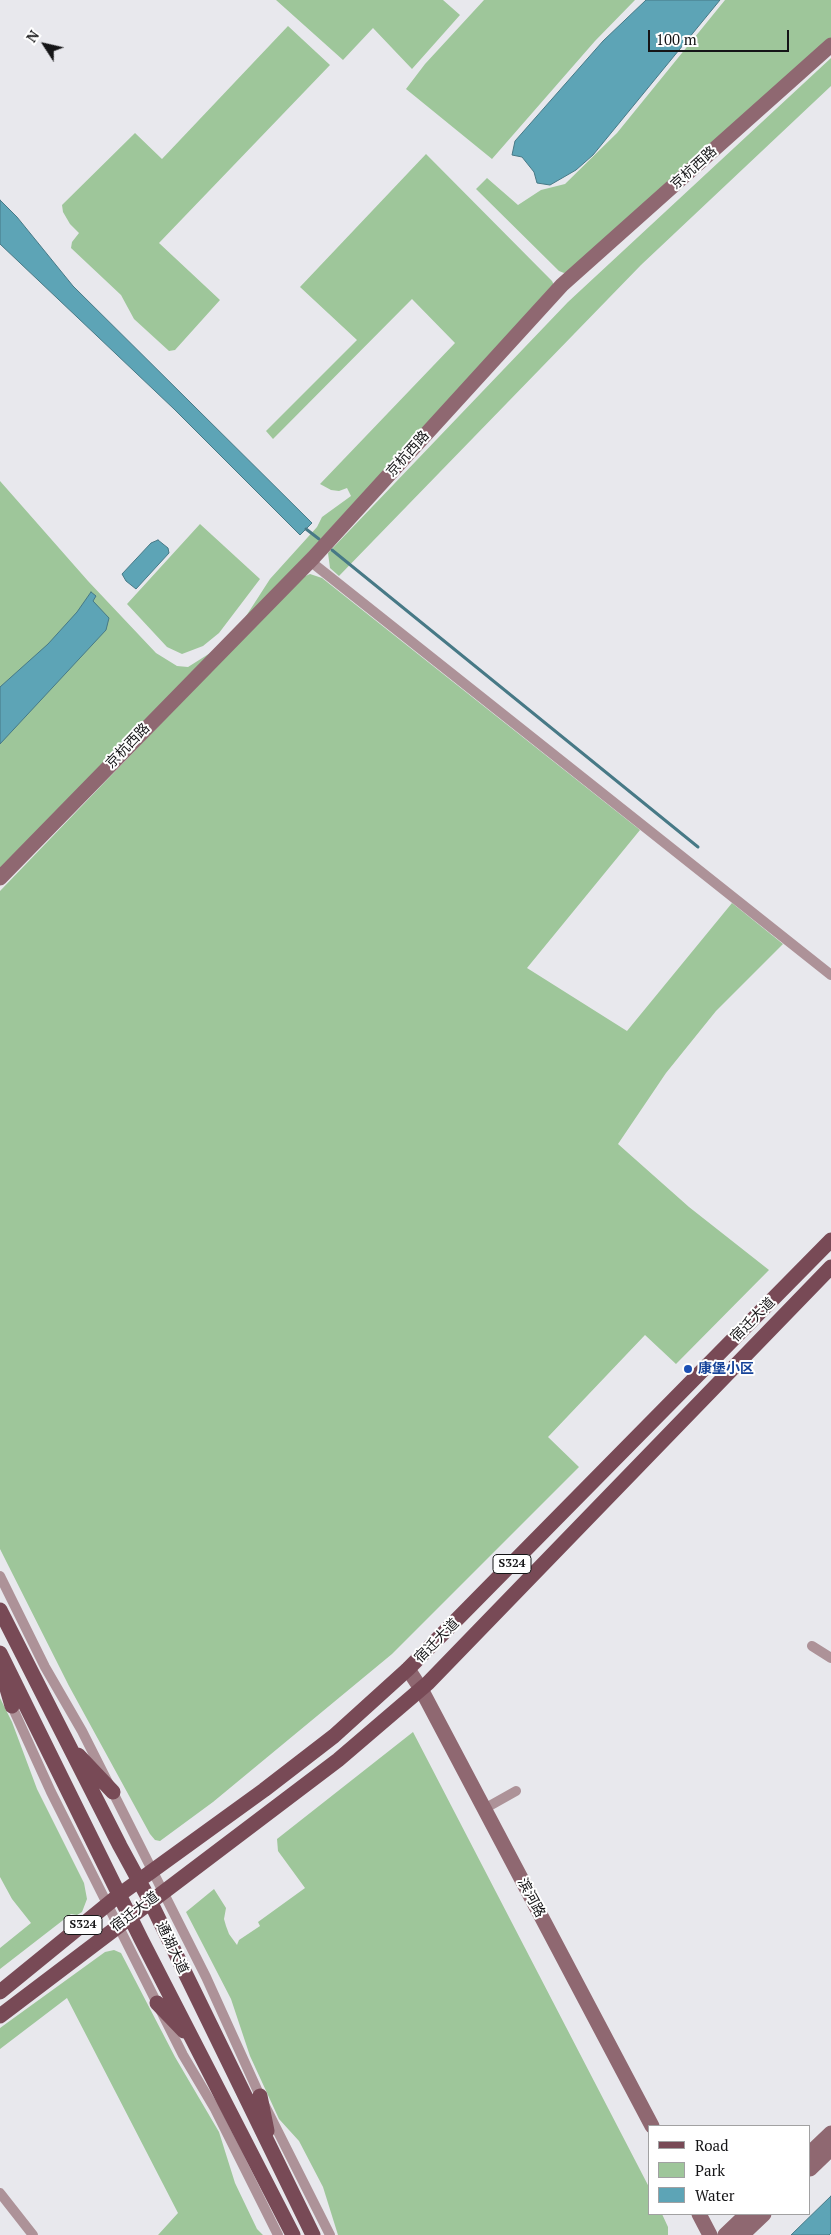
<!DOCTYPE html>
<meta charset="utf-8">
<style>
body{margin:0}
#map{position:relative;width:831px;height:2235px;overflow:hidden;background:#e8e8ed;font-family:"PT Serif",serif}
canvas{display:block}
.legend{position:absolute;left:648px;top:2125px;width:162px;height:90px;box-sizing:border-box;background:#fff;border:1px solid #a1a1a2;margin:0;padding:6px 9px;list-style:none;font-size:15px;color:#151517}
.legend li{display:flex;align-items:center;gap:10px;height:25px}
.legend b{width:25px;border:1px solid #a1a1a2}
.north{position:absolute;left:20px;top:20px;width:50px;height:50px;-webkit-text-stroke:4px #fff;paint-order:stroke;rotate:305deg;font-size:14px;font-weight:700;line-height:20px;text-align:center;color:#151517}
.north::after{content:'';display:block;margin:auto;width:18px;height:22px;background:#151517;clip-path:polygon(50% 0,100% 100%,50% 72%,0 100%)}
.scale{position:absolute;left:648px;top:30px;width:141px;height:22px;box-sizing:border-box;border:2px solid #151517;border-top:0;padding-left:6px;font-size:15px;line-height:18px;white-space:nowrap;color:#151517;-webkit-text-stroke:4px #fff;paint-order:stroke}
</style>
<div id="map">
<canvas width="831" height="2235"></canvas>
<ul class="legend">
<li><b style="height:6px;background:#784a56"></b>Road</li>
<li><b style="height:14px;background:#9ec69a"></b>Park</li>
<li><b style="height:14px;background:#5da4b6"></b>Water</li>
</ul>
<div class="north">N</div>
<div class="scale">100 m</div>
</div>
<script>
const ctx = document.querySelector('canvas').getContext('2d');
ctx.lineJoin = 'round';
function paint(path, color) { ctx.fillStyle = color; ctx.fill(path, 'evenodd'); }
const toPath = rows => new Path2D(rows.map(r => 'M' + r).join(''));
function strokePath(path, color, width, dash) { ctx.strokeStyle = color; ctx.lineWidth = width; ctx.lineCap = dash ? 'butt' : 'round'; ctx.setLineDash(dash || []); ctx.stroke(path); }
function write(font, color, halo, rows, align = 'center') {
  ctx.font = font + ' "PT Serif","Noto Sans SC",serif'; ctx.lineWidth = 4; ctx.setLineDash([]); ctx.textBaseline = 'middle'; ctx.strokeStyle = halo; ctx.fillStyle = color; for (const [text, x, y, turn = 0] of rows) {
    ctx.save(); ctx.translate(x, y); ctx.rotate((+turn || 0) * Math.PI / 180); ctx.textAlign = isNaN(turn) ? turn : align; if (halo) ctx.strokeText(text, 0, 0); ctx.fillText(text, 0, 0); ctx.restore();
  }
}
paint(toPath([
 [276,0,443,0,460,15,412,69,373,28,343,60],
 [484,0,635,0,595,41,492,159,406,89,425,64],
 [725,0,831,0,831,40,569,272,564,273,559,271,476,189,487,178,518,205,541,190,565,184,617,133],
 [288,26,330,65,159,243,220,300,175,350,169,351,134,319,121,295,71,248,72,242,79,233,70,224,63,212,62,205,135,133,162,159],
 [831,58,831,86,641,265,339,576,330,568,328,553,568,302],
 [426,154,552,281,555,287,239,627,270,579,317,527,322,517,351,496,347,488,339,491,331,490,320,484,455,343,412,299,273,439,266,431,357,340,300,287],
 [0,481,88,581,156,653,177,666,188,667,215,650,0,873],
 [200,524,260,579,219,633,203,646,182,654,167,647,127,604],
 [310,574,322,578,640,830,527,968,627,1031,732,903,783,944,716,1011,666,1073,618,1144,689,1207,769,1270,676,1364,645,1335,548,1437,579,1467,392,1654,213,1802,160,1841,155,1840,150,1834,69,1686,0,1549,0,891,301,578],
 [0,1698,12,1722,37,1789,84,1883,87,1899,82,1912,77,1915,71,1914,0,1969,0,1948,31,1923,12,1899,0,1877],
 [413,1732,650,2189,650,2214,662,2214,668,2227,668,2235,338,2235,323,2187,299,2141,279,2119,250,2056,231,1999,186,1912,214,1889,226,1908,224,1919,226,1926,229,1934,237,1945,239,1940,260,1926,258,1922,305,1888,278,1851,277,1839],
 [114,1950,121,1953,175,2057,219,2132,235,2183,257,2229,263,2235,158,2235,178,2213,67,1998,0,2049,0,2028,105,1952]
]), '#9ec69a');
const water = toPath([
 [646,0,720,0,593,155,576,170,550,185,537,183,534,172,522,157,512,155,515,141,603,41,646,0],
 [0,200,17,217,73,286,312,523,300,535,174,409,0,244,0,200],
 [158,540,168,548,169,553,136,589,126,581,122,574,151,543,158,540],
 [91,592,96,596,93,601,109,618,106,630,0,744,0,687,48,644,77,612,91,592],
 [831,2196,831,2233,829,2235,791,2235,831,2196]
]);
paint(water, '#5da4b6');
strokePath(water, '#477986', 1);
strokePath(toPath([
 [306,529,319,539],
 [332,550,698,847]
]), '#477986', 3);
strokePath(toPath([
 [310,561,831,975],
 [0,1576,45,1667,82,1731,206,1977,260,2096,330,2235],
 [812,1646,831,1658],
 [10,1702,51,1792,183,2055,215,2109,278,2235],
 [484,1809,516,1791],
 [0,2193,33,2235]
]), '#ad9298', 10);
strokePath(toPath([
 [0,878,313,558,562,285,831,45],
 [408,1669,421,1689,652,2126],
 [810,2153,831,2133],
 [810,2169,831,2149],
 [699,2214,710,2235],
 [725,2235,747,2214],
 [742,2235,764,2214]
]), '#8f6871', 15);
strokePath(toPath([
 [0,1610,120,1846,150,1901,313,2235],
 [0,1653,141,1939,293,2235],
 [3,1675,12,1706],
 [78,1755,113,1792],
 [0,1992,119,1895,264,1790,334,1736,408,1669,831,1240],
 [157,2003,184,2031],
 [0,2016,338,1760,428,1683,831,1267],
 [260,2096,267,2131]
]), '#784a56', 15);
for (const [x, y, r, color] of [
 [688,1369,5,"#1a4fb4"]
]) { const dot = new Path2D(); dot.arc(x, y, r, 0, 2 * Math.PI); ctx.fillStyle = color; ctx.fill(dot); strokePath(dot, '#fff', 2); }
for (const [x, y, w] of [
 [512,1564,38],
 [83,1925,38]
]) { const box = new Path2D(); box.roundRect(x - w / 2, y - 9.5, w, 19, 4); ctx.fillStyle = '#fff'; ctx.fill(box); strokePath(box, '#151517', 1); }
write('bold 12px', '#151517', null, [
 ["S324",512,1564],
 ["S324",83,1925]
]);
write('14px', '#151517', '#fff', [
 ["京杭西路",694,168,-42],
 ["京杭西路",408,454,-48],
 ["京杭西路",128,746,-46],
 ["宿迁大道",753,1320,-45],
 ["宿迁大道",437,1641,-45],
 ["滨河路",531,1898,62],
 ["宿迁大道",135,1912,-37],
 ["通湖大道",172,1948,65]
]);
write('bold 14px', '#164399', '#fff', [
 ["康堡小区",698,1369]
], 'left');
</script>
